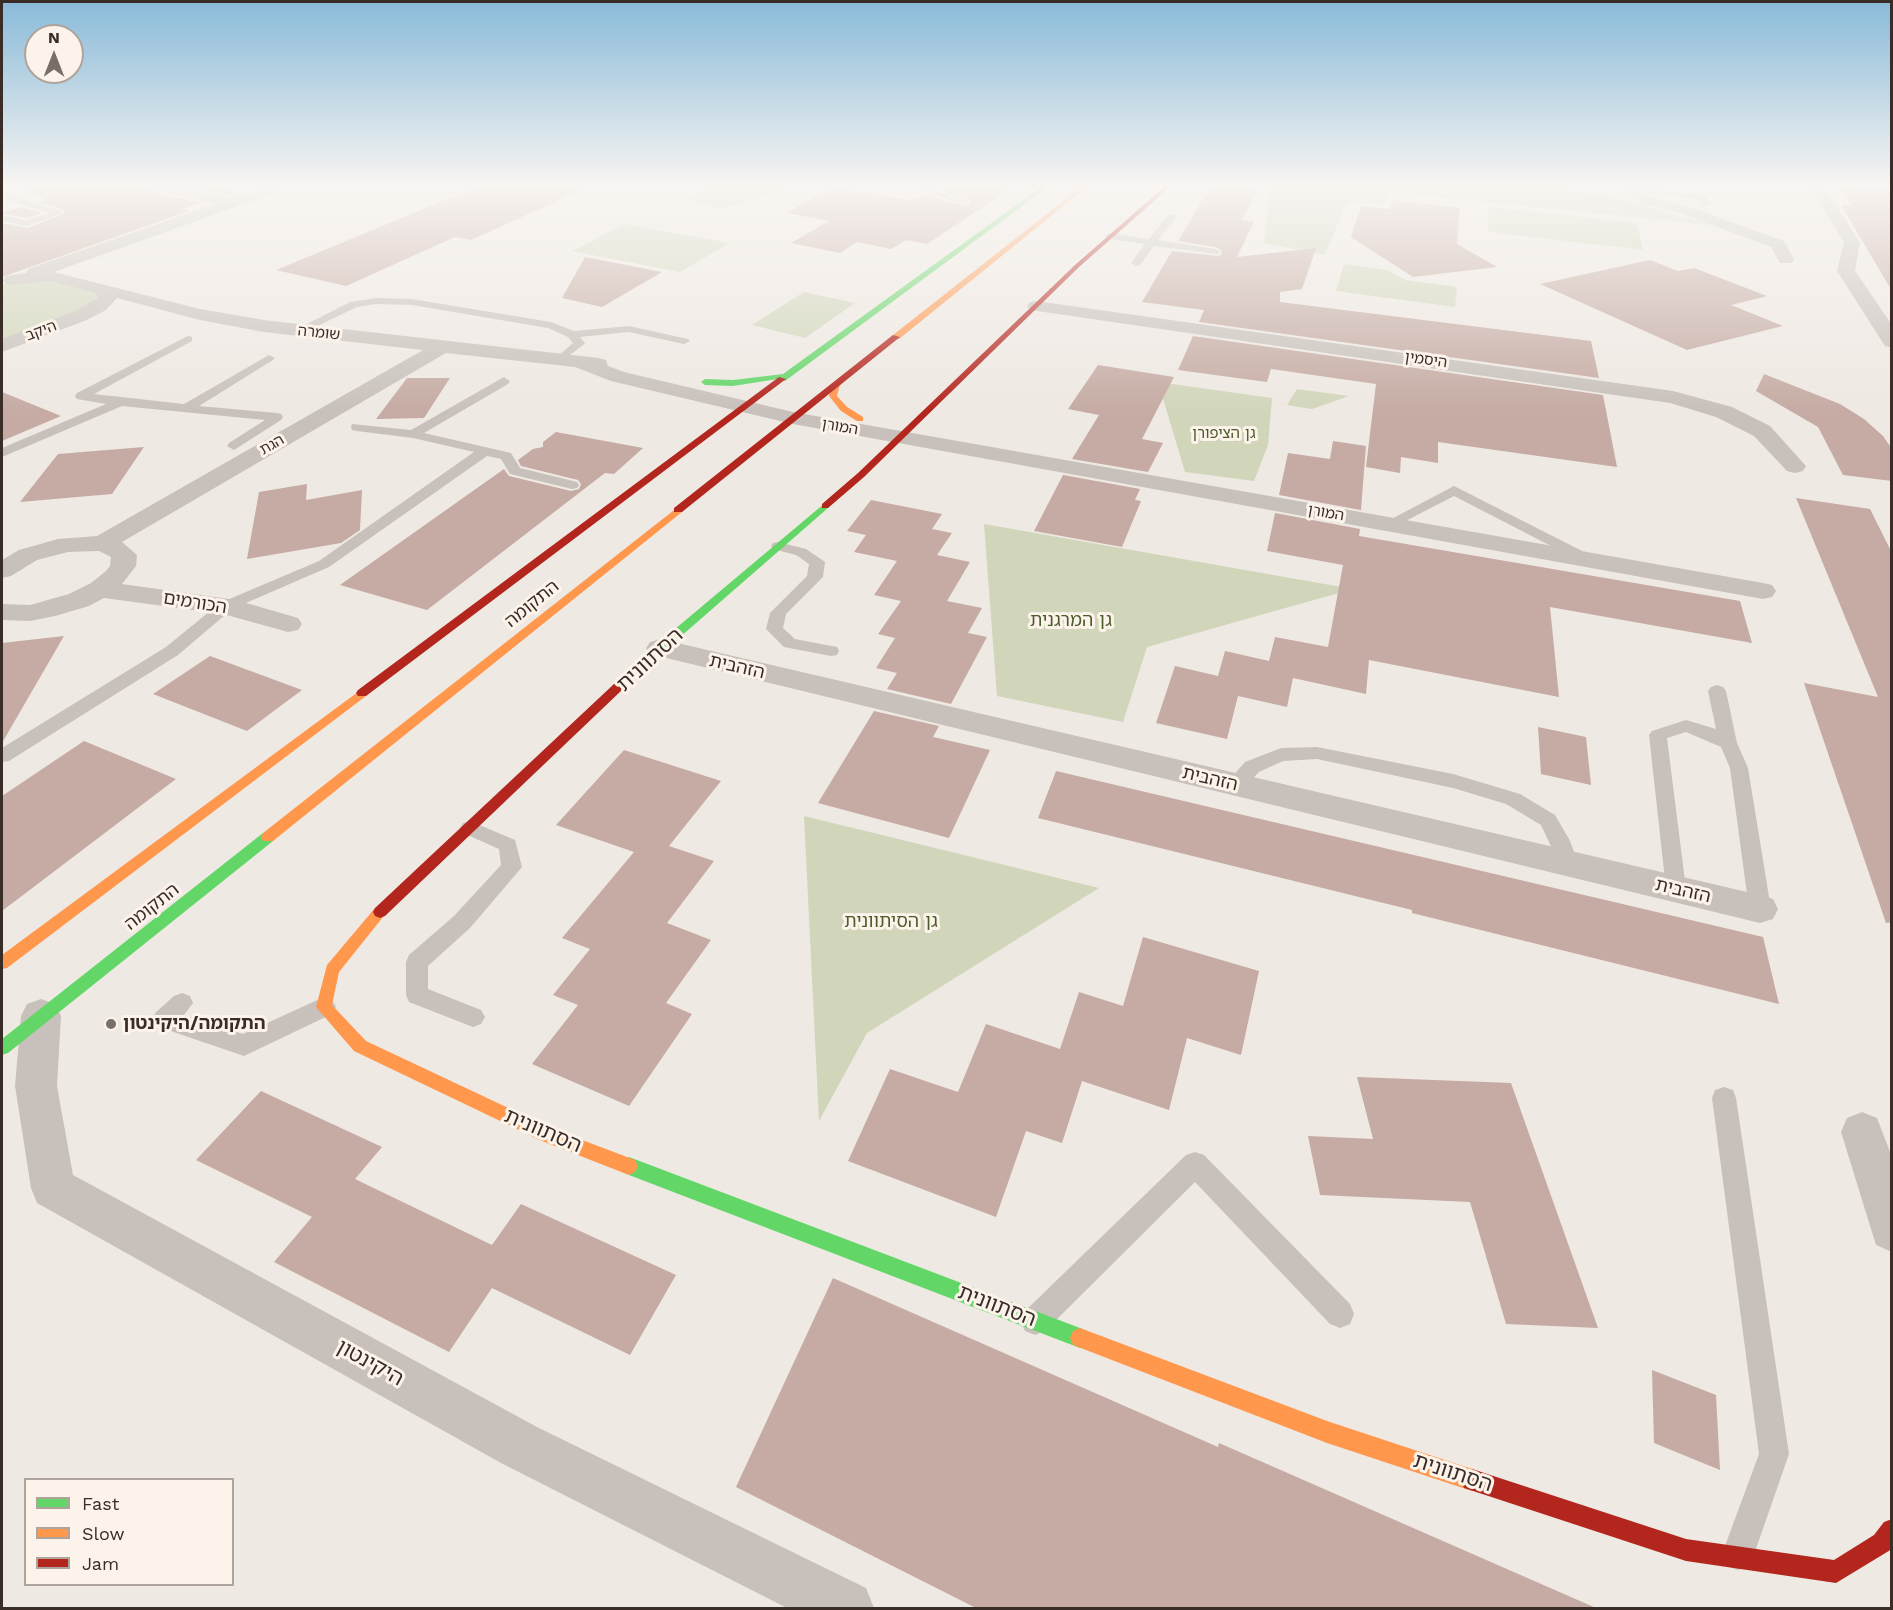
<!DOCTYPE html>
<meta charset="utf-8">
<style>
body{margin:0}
#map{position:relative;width:1893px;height:1610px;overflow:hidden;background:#efe9e3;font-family:"Work Sans",sans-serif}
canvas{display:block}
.frame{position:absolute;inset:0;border:3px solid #3a2d28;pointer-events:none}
.legend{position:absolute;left:24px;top:1478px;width:210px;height:108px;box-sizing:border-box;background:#fcf3ea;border:2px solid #aea49c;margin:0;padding:8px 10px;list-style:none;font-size:18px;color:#3a2d28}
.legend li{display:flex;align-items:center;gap:12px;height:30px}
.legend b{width:30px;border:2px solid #aea49c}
.north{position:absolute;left:24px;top:24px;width:60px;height:60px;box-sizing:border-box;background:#fcf3ea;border:2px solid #aea49c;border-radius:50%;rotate:0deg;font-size:16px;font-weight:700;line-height:24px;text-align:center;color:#3a2d28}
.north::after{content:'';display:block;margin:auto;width:21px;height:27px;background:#796f69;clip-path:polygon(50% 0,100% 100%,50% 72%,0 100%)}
</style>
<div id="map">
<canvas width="1893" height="1610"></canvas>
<div class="frame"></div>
<ul class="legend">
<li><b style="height:8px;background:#63d668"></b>Fast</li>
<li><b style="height:8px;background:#ff974d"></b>Slow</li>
<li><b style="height:8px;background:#b3261e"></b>Jam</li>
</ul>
<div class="north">N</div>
</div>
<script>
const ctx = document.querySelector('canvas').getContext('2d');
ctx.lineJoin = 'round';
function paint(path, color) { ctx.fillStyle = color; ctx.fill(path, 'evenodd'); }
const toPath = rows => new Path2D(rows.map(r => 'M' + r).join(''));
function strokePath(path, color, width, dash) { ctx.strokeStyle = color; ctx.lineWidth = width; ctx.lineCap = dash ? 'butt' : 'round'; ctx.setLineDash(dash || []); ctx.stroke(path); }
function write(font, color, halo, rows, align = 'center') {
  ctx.font = font + ' "Work Sans","Noto Sans Hebrew",sans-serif'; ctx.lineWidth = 6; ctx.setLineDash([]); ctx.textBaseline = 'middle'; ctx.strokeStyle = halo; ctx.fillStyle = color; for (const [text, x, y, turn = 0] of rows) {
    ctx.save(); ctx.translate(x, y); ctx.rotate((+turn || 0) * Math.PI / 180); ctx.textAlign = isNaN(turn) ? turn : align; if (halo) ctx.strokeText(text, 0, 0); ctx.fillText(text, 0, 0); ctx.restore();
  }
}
paint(toPath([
 [718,187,776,187,785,189,720,210,685,197],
 [1270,187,1531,187,1605,195,1712,225,1388,192,1383,205,1347,201,1325,255,1264,243],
 [1489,207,1637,223,1643,250,1488,232],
 [625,224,730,243,680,272,572,251],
 [1344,264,1387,270,1406,280,1457,287,1455,307,1336,291],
 [35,277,103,290,108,299,80,316,2,346,2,284],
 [804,292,855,303,805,338,752,325],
 [1158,382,1272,398,1268,445,1254,481,1185,472],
 [1297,389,1349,396,1312,409,1287,405],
 [984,524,1353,589,1147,647,1123,722,997,696],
 [804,816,1099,888,867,1033,819,1121]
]), '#d1d6bb');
paint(toPath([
 [17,187,149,187,153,192,201,203,183,209,189,211,2,277,2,223,28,228,65,213,62,209,39,202,46,200],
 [187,187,231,187,232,193,226,195],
 [477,187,588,187,471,240,455,237,346,286,276,270],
 [832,187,911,200,928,195,963,206,970,204,971,201,942,191,955,187,1013,187,927,244,906,240,891,249,857,242,840,253,791,243,829,221,786,213],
 [1210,187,1259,187,1242,220,1254,222,1237,257,1316,248,1302,289,1280,292,1280,302,1591,341,1599,378,1199,322,1204,310,1142,302,1172,251,1218,256,1222,254,1221,250,1215,247,1178,241],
 [1838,187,1892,189,1892,291,1841,205,1852,206],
 [1392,200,1460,208,1457,244,1497,267,1413,277,1351,237,1361,206,1390,209],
 [22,207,42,213,27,218,2,213],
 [585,257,662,272,602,307,562,298],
 [1650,260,1678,271,1694,268,1767,296,1731,305,1783,326,1687,350,1540,284],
 [1193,336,1603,395,1617,467,1438,442,1438,463,1401,457,1400,473,1366,467,1376,384,1271,369,1267,382,1178,370],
 [1098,365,1174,377,1142,439,1163,443,1148,472,1072,459,1099,415,1068,409],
 [1764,374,1840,404,1864,419,1883,436,1892,449,1892,481,1843,475,1818,427,1756,391],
 [407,378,450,378,424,418,376,419],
 [2,392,61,416,2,441],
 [556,432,643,448,614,474,605,473,427,610,340,585,504,469,509,476,571,491,579,489,581,484,578,480,521,466,518,460,533,449,543,447,543,442],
 [1333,441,1366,446,1361,510,1279,495,1288,453,1330,459],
 [144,447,112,494,20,502,58,454],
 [1063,475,1140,489,1135,500,1141,501,1122,547,1034,531],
 [307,484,306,500,362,490,360,530,341,543,247,559,259,492],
 [1796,498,1870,509,1892,553,1892,922,1886,923,1804,683,1878,697],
 [871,500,942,514,932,529,952,533,937,555,970,562,947,601,982,608,968,633,987,637,951,704,887,689,897,673,876,668,895,638,878,634,901,601,874,595,897,561,854,552,866,535,847,531],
 [1275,513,1360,529,1359,536,1740,601,1752,643,1550,607,1559,697,1369,660,1366,694,1293,678,1287,707,1238,696,1227,739,1156,723,1175,666,1218,676,1225,651,1269,661,1275,637,1328,647,1343,565,1267,551],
 [64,636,2,743,2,643],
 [210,656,302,690,247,731,153,694],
 [874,711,939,726,933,737,990,750,949,838,818,803],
 [1538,727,1586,737,1591,785,1541,774],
 [84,741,176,779,2,911,2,796],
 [624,750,721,781,669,846,714,861,667,923,711,940,666,1003,692,1014,629,1106,532,1064,578,1005,553,995,590,949,562,938,634,852,556,825],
 [1056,771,1763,937,1779,1004,1412,913,1412,910,1038,818],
 [1143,937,1259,971,1241,1055,1187,1038,1169,1110,1082,1081,1062,1143,1026,1131,996,1217,848,1161,890,1069,958,1092,986,1024,1060,1049,1079,992,1123,1006],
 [1357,1077,1511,1083,1598,1328,1506,1324,1470,1202,1320,1195,1308,1136,1373,1139],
 [261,1091,382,1147,355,1179,492,1245,521,1204,676,1275,630,1355,492,1288,449,1352,274,1262,312,1217,196,1160],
 [833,1278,1218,1447,1219,1443,1596,1608,976,1608,736,1487],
 [1652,1370,1716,1395,1720,1470,1654,1443]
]), '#c5aba3');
paint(toPath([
 [910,187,923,187,969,202,962,204,910,187],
 [1626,187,1703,194,1707,197,1709,205,1702,207,1699,199,1629,192,1626,191,1626,187],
 [2,192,61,211,63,213,27,226,2,221,2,215,27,220,49,213,2,198,2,192],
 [1171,214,1176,217,1158,240,1215,249,1220,252,1218,254,1154,246,1140,265,1136,266,1131,263,1145,244,1110,239,1105,236,1110,233,1149,239,1168,215,1171,214],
 [376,298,412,299,551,322,574,331,629,326,688,339,690,341,684,344,629,332,580,337,585,343,583,345,562,361,556,358,573,343,568,337,548,328,412,305,376,304,357,307,303,333,299,334,293,331,350,302,376,298],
 [188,336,192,337,192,341,94,394,184,404,269,355,275,358,273,360,199,406,277,413,281,414,283,417,281,420,234,450,227,446,229,443,265,420,122,406,2,457,2,448,106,404,77,399,75,396,77,393,188,336],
 [504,377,510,381,508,384,424,433,511,453,520,468,577,482,579,485,577,488,572,489,510,474,501,459,487,456,329,567,232,609,178,655,9,761,2,762,2,748,166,647,220,603,319,561,474,452,413,438,357,431,352,430,351,427,352,424,411,430,504,377],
 [1454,486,1594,557,1597,560,1589,565,1584,563,1454,496,1392,528,1387,529,1380,525,1454,486],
 [778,542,806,549,825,562,823,577,786,614,783,628,795,639,837,647,839,651,837,655,831,656,784,647,766,629,770,613,807,576,809,564,796,555,773,549,771,546,773,543,778,542],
 [1717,685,1723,687,1726,691,1737,743,1748,768,1771,909,1768,915,1760,918,1752,915,1749,909,1730,768,1721,747,1686,732,1667,738,1686,889,1683,895,1676,897,1669,895,1666,889,1649,735,1652,731,1686,720,1716,729,1708,691,1711,687,1717,685],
 [1317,747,1453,774,1520,794,1555,815,1569,839,1579,864,1576,870,1569,872,1562,870,1541,825,1506,804,1453,788,1317,759,1283,761,1259,772,1242,790,1235,792,1228,790,1225,785,1245,762,1281,748,1317,747],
 [470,821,515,840,522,867,470,928,428,966,428,989,481,1010,485,1017,481,1024,473,1027,409,1002,406,995,406,962,409,955,454,916,501,865,499,849,463,833,460,828,463,823,470,821],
 [182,993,190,996,193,1003,184,1015,243,1034,324,997,332,1000,336,1007,332,1014,244,1056,156,1026,152,1019,156,1012,174,996,182,993],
 [1724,1087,1733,1090,1736,1098,1789,1454,1750,1566,1738,1570,1726,1566,1722,1554,1759,1454,1712,1098,1715,1090,1724,1087],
 [1195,1152,1204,1155,1350,1304,1354,1314,1350,1324,1340,1328,1330,1324,1195,1182,1045,1331,1035,1335,1025,1331,1021,1321,1025,1311,1186,1155,1195,1152]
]), '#c8c1bb');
paint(toPath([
 [151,187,177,187,231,198,265,187,285,187,283,190,54,272,200,309,264,320,599,358,606,360,608,366,624,372,793,412,1763,583,1772,585,1776,591,1772,597,1763,599,793,424,611,381,575,367,446,353,122,542,137,555,136,566,122,584,236,600,298,618,302,624,298,630,288,632,223,614,104,598,89,606,55,616,30,621,2,620,2,604,30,605,69,594,91,583,106,571,110,566,111,557,99,551,68,552,37,560,11,576,2,578,2,560,19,550,58,539,97,536,423,350,264,332,200,320,117,298,106,310,87,320,2,352,2,339,73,312,98,298,96,293,50,281,12,285,6,284,3,280,6,276,26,273,28,269,215,204,153,190,151,187],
 [1618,187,1635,187,1654,198,1693,208,1784,241,1794,259,1792,263,1780,263,1771,247,1683,214,1644,204,1618,187],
 [1810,187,1824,187,1860,242,1855,271,1892,325,1892,348,1885,346,1837,271,1844,242,1810,187],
 [1036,301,1673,391,1732,407,1770,426,1806,466,1803,471,1795,473,1787,471,1754,436,1716,417,1670,403,1030,310,1027,306,1030,302,1036,301],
 [660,639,1760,895,1773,899,1778,909,1773,919,1760,923,650,654,646,648,650,642,660,639],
 [41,999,55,1004,61,1016,57,1086,73,1175,537,1427,866,1588,874,1608,787,1608,501,1463,37,1203,31,1188,15,1086,21,1016,27,1004,41,999],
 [1862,1112,1877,1118,1892,1157,1892,1252,1876,1245,1841,1132,1847,1118,1862,1112]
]), '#c8c1bb');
paint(toPath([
 [1041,187,1048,187,785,381,778,379,733,386,705,385,701,382,705,379,733,380,783,374,1041,187],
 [825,503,830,506,828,508,664,651,622,690,614,690,612,687,614,684,656,645,825,503],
 [268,832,273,833,275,837,273,841,8,1053,2,1055,2,1039,263,833,268,832],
 [629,1157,1080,1328,1087,1331,1090,1338,1087,1345,1080,1348,629,1175,623,1172,620,1166,623,1160,629,1157]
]), '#63d668');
paint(toPath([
 [1081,187,1087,187,899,339,893,339,893,335,1081,187],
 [836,381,840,384,837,396,847,407,863,417,863,421,857,421,841,411,829,396,832,384,836,381],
 [678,507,683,510,682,512,273,841,263,841,261,837,263,833,678,507],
 [362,689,366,690,368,693,366,696,7,968,2,969,2,955,362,689],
 [380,906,385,908,387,912,339,972,332,1005,366,1041,553,1129,635,1160,638,1166,635,1172,629,1175,542,1141,354,1051,316,1007,327,965,375,908,380,906],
 [1080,1328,1327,1421,1472,1469,1480,1472,1483,1480,1480,1488,1472,1491,1327,1443,1073,1345,1070,1338,1073,1331,1080,1328]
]), '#ff974d');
paint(toPath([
 [1164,187,1170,187,1079,267,864,477,828,508,822,508,822,504,858,473,1075,265,1164,187],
 [893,335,900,337,682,512,674,512,674,508,893,335],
 [779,377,786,379,366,696,358,696,356,693,358,690,779,377],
 [618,683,622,684,624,687,622,690,385,916,380,918,375,916,373,912,375,908,614,684,618,683],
 [1472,1469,1686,1539,1834,1560,1874,1535,1884,1522,1892,1519,1892,1549,1836,1583,1686,1561,1464,1488,1461,1480,1464,1472,1472,1469]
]), '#b3261e');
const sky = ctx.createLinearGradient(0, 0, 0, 412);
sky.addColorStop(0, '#89bad9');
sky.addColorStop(0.45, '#f8f5f2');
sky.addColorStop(1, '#f8f5f200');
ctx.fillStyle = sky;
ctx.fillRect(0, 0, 1893, 412);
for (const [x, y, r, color] of [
 [111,1024,6,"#796f69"]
]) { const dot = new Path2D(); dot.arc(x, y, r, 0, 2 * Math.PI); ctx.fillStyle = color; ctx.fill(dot); strokePath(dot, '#fcf3ea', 2); }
write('15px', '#3a2d28', '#fcf3ea', [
 ["היקב",41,331,-21],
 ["שומרה",319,333,6],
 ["היסמין",1426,360,8],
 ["המורן",840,427,10],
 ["הגת",272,445,-30],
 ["המורן",1326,513,10]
]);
write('15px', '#4b5b2a', '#fcf3ea', [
 ["גן הציפורן",1224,434]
]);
write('18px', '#3a2d28', '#fcf3ea', [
 ["הכורמים",195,603,9],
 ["התקומה",532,604,-39],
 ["הזהבית",737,667,13],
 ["הזהבית",1210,779,13],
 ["הזהבית",1683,891,13],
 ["התקומה",152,907,-38]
]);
write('18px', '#4b5b2a', '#fcf3ea', [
 ["גן המרגנית",1071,621],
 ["גן הסיתוונית",891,922]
]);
write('bold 18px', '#3a2d28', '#fcf3ea', [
 ["התקומה/היקינטון",123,1024]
], 'left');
write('21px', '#3a2d28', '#fcf3ea', [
 ["הסתוונית",650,660,-43],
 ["הסתוונית",543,1131,23],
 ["הסתוונית",997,1306,21],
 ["היקינטון",370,1363,29],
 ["הסתוונית",1453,1473,18]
]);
</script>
